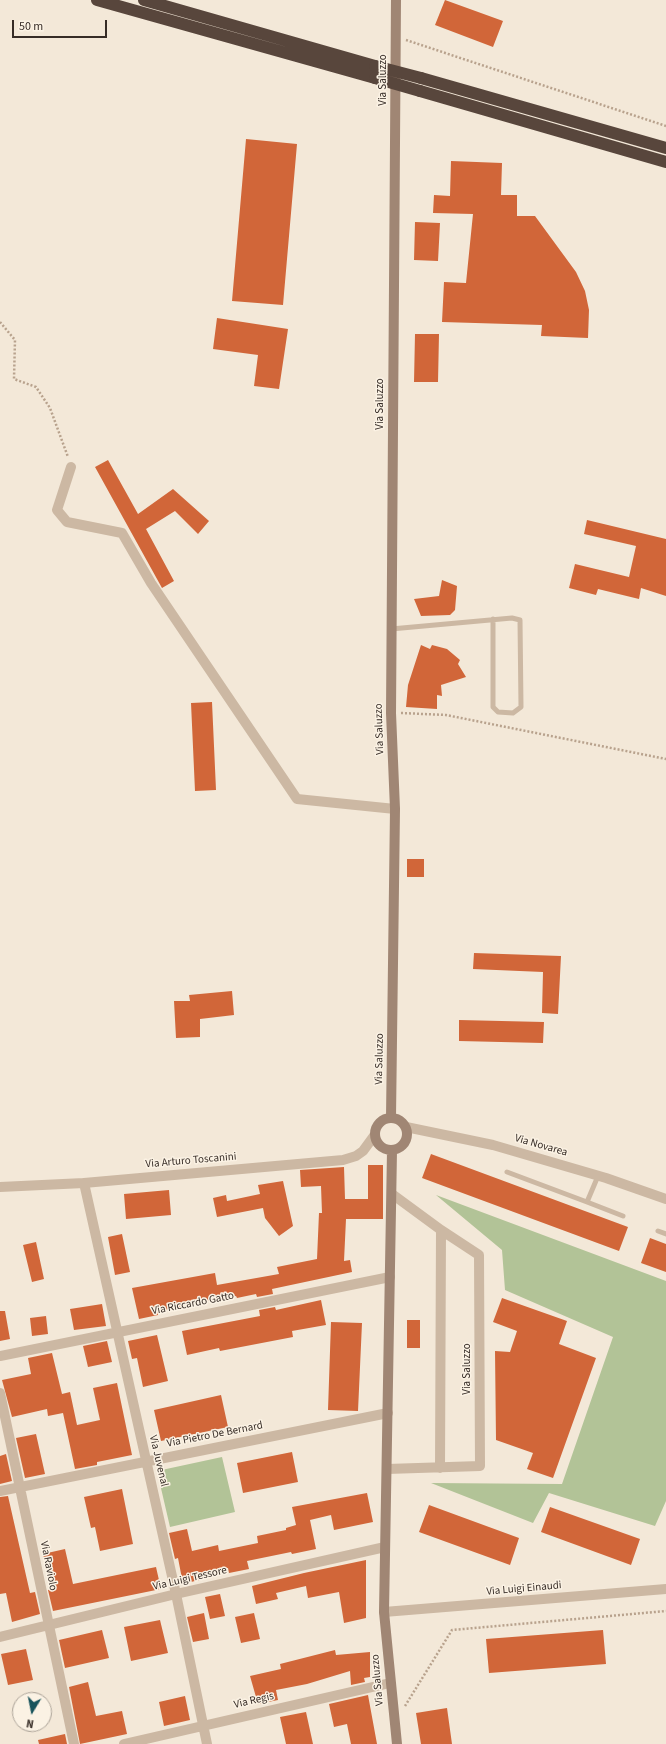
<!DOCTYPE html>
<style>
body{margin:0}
#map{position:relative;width:666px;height:1744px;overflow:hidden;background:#f3e8d8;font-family:"Source Sans 3",sans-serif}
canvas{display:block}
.north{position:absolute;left:12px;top:1692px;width:40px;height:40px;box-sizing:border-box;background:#fbf2e4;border:1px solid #aca398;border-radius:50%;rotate:190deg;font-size:11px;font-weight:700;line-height:16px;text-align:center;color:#362c26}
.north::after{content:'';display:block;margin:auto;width:14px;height:18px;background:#18535b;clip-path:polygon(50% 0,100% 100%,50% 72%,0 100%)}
.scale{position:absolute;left:12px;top:20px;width:95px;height:18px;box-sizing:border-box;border:2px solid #362c26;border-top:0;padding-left:5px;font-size:12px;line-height:14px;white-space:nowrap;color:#362c26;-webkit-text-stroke:3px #fbf2e4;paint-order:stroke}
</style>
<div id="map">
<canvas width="666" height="1744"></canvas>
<div class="north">N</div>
<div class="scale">50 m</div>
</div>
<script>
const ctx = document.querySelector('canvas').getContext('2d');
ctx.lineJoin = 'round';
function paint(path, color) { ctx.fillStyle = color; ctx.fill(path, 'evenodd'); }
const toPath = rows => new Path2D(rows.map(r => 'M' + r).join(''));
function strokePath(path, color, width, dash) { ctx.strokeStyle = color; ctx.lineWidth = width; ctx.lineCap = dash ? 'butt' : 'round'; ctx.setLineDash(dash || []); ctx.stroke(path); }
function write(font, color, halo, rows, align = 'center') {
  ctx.font = font + ' "Source Sans 3",sans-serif'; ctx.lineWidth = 3; ctx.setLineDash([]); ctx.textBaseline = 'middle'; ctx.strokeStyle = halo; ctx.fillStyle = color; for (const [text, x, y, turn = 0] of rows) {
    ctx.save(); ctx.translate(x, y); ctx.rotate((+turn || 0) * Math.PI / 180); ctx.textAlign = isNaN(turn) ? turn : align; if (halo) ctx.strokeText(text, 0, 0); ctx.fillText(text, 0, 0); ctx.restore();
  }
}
paint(toPath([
 [436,1195,666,1281,666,1501,655,1526,549,1493,533,1523,431,1483,562,1484,613,1337,505,1290,502,1250],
 [222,1457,235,1512,170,1527,157,1471]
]), '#b2c397');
paint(toPath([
 [445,0,503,21,493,47,435,25],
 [246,139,297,144,283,305,232,301],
 [451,161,502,163,501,195,517,195,517,216,535,216,576,272,585,291,589,310,588,338,541,336,542,325,442,322,444,282,466,283,473,214,433,213,434,195,450,196],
 [415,222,440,223,438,261,414,260],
 [217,318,288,329,279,389,254,386,258,355,213,349],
 [415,334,439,334,438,382,414,382],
 [108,460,138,514,173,489,209,521,198,534,175,511,146,529,174,581,162,588,95,467],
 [587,520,666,539,666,596,641,588,639,599,598,589,596,595,569,588,575,564,629,577,636,546,584,534],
 [442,580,457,586,455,610,450,615,421,616,414,599,439,596],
 [421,645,430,649,432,645,447,649,460,660,458,664,466,677,441,685,442,696,437,695,437,709,406,707,408,685],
 [212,702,216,790,195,791,191,703],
 [407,859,424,859,424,877,407,877],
 [474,953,561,956,558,1014,542,1013,543,972,473,969],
 [232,991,234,1015,200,1019,200,1037,176,1038,174,1001,190,1001,189,995],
 [459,1020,544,1022,543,1043,459,1041],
 [431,1154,628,1227,619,1251,422,1178],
 [368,1165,383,1165,383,1219,346,1219,344,1261,350,1260,352,1272,272,1289,273,1294,257,1297,256,1294,237,1298,236,1296,181,1305,181,1307,158,1311,158,1315,139,1319,132,1288,215,1273,217,1285,279,1274,277,1267,317,1259,319,1213,322,1213,321,1186,301,1187,300,1170,344,1167,345,1199,368,1199],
 [283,1181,293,1226,279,1236,265,1218,263,1208,217,1217,213,1198,226,1195,227,1201,260,1194,258,1185],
 [169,1190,171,1215,126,1219,124,1194],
 [122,1234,130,1272,115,1275,108,1237],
 [650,1238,666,1244,666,1272,641,1263],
 [36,1242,44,1279,32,1282,23,1245],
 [502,1298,567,1321,559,1344,596,1358,553,1478,527,1469,533,1453,496,1440,495,1351,510,1352,517,1331,493,1322],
 [321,1300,326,1325,292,1331,293,1337,220,1351,219,1348,187,1355,182,1331,260,1316,259,1310,275,1307,276,1310],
 [102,1304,106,1326,74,1330,70,1309],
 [0,1311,5,1311,10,1339,0,1341],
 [46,1316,48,1334,32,1336,30,1318],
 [407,1320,420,1320,420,1348,407,1348],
 [331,1322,362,1323,358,1411,328,1410],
 [157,1335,168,1381,143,1387,137,1358,132,1359,128,1341],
 [107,1341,112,1362,88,1367,83,1346],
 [52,1353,62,1394,70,1392,77,1425,100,1420,93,1388,117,1383,132,1455,97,1462,97,1465,75,1469,63,1413,48,1416,47,1409,12,1417,2,1380,31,1374,28,1358],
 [221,1395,228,1427,161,1441,154,1410],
 [36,1434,45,1474,25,1478,16,1438],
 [292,1452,298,1482,243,1493,237,1463],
 [6,1454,12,1481,0,1484,0,1456],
 [122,1489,133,1544,100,1551,95,1527,91,1528,84,1497],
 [367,1493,373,1522,334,1530,331,1515,310,1520,316,1549,292,1554,291,1552,247,1561,249,1569,229,1573,228,1568,197,1574,199,1580,183,1584,178,1558,175,1559,169,1533,187,1529,192,1551,218,1545,219,1551,258,1543,257,1536,286,1530,286,1528,296,1525,292,1507],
 [8,1496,30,1593,35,1592,40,1614,12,1622,6,1593,0,1594,0,1497],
 [429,1505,519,1538,510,1565,419,1532],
 [550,1507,640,1539,631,1565,541,1532],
 [65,1549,73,1584,156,1567,161,1589,53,1611,48,1590,51,1589,43,1554],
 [366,1560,366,1618,344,1623,339,1592,308,1598,306,1586,276,1593,278,1599,256,1604,252,1586,304,1573],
 [220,1594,225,1616,210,1619,205,1597],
 [204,1613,209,1639,193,1642,187,1617],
 [254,1613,260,1639,241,1643,235,1617],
 [160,1620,168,1653,131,1661,124,1627],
 [102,1630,109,1658,65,1668,59,1640],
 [603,1630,606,1664,489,1673,486,1639],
 [26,1649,33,1680,8,1685,1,1654],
 [335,1650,336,1655,370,1652,370,1677,364,1678,365,1682,351,1685,350,1671,307,1684,276,1690,278,1700,258,1704,250,1676,281,1669,280,1664],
 [88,1682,96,1716,122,1711,127,1734,80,1744,69,1687],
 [368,1695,377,1744,351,1744,347,1724,334,1727,329,1704],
 [185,1696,190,1720,164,1726,159,1702],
 [447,1708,452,1744,421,1744,416,1713],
 [306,1712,313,1744,286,1744,280,1717],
 [65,1734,67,1744,39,1744,38,1740]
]), '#d16639');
strokePath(toPath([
 [406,40,666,126],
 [0,322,15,340,14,379,36,387,50,408,68,457],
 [401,713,446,715,666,759],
 [405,1706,452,1630,666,1611]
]), '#b8a28d', 2.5, [2, 2]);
strokePath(toPath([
 [391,629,512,618,520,620,521,707,513,713,498,712,493,707,493,619],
 [507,1172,587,1202],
 [598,1176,587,1202,623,1216],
 [658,1231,666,1234]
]), '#ccb8a3', 5);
strokePath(toPath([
 [71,467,57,510,67,522,122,533,151,583,297,799,395,809],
 [406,1127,493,1145,606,1178,666,1199],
 [84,1183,176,1594,207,1744],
 [0,1187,84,1183,343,1160,356,1156,363,1151,374,1136],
 [0,1356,390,1277],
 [0,1393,74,1744],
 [440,1468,441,1230],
 [387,1469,480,1466,479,1255,441,1230,392,1194],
 [0,1491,388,1413],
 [384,1612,666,1589],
 [0,1637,176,1594,385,1547],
 [124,1744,390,1683]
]), '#ccb8a3', 10);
strokePath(toPath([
 [391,1117,395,809,391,713,396,0],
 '375 1134a16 16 0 1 1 32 0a16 16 0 1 1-32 0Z',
 [392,1151,384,1612,397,1744]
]), '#a08674', 10);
strokePath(toPath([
 [97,0,375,78],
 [144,0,375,66],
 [421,78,666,148],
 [420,91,666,162]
]), '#58463c', 12);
strokePath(toPath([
 [375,66,421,78],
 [375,78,420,91]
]), '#58463c', 12);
write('11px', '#362c26', '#fbf2e4', [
 ["Via Saluzzo",384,80,-90],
 ["Via Saluzzo",381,404,-90],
 ["Via Saluzzo",380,729,-92],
 ["Via Saluzzo",380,1059,-89],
 ["Via Novarea",541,1146,16],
 ["Via Arturo Toscanini",191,1161,-5],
 ["Via Riccardo Gatto",193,1304,-11],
 ["Via Saluzzo",468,1369,-90],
 ["Via Pietro De Bernard",215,1435,-11],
 ["Via Juvenal",158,1461,77],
 ["Via Raviolo",48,1566,79],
 ["Via Luigi Tessore",190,1579,-13],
 ["Via Luigi Einaudi",524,1589,-5],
 ["Via Saluzzo",378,1680,-95],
 ["Via Regis",254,1701,-13]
]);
</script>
